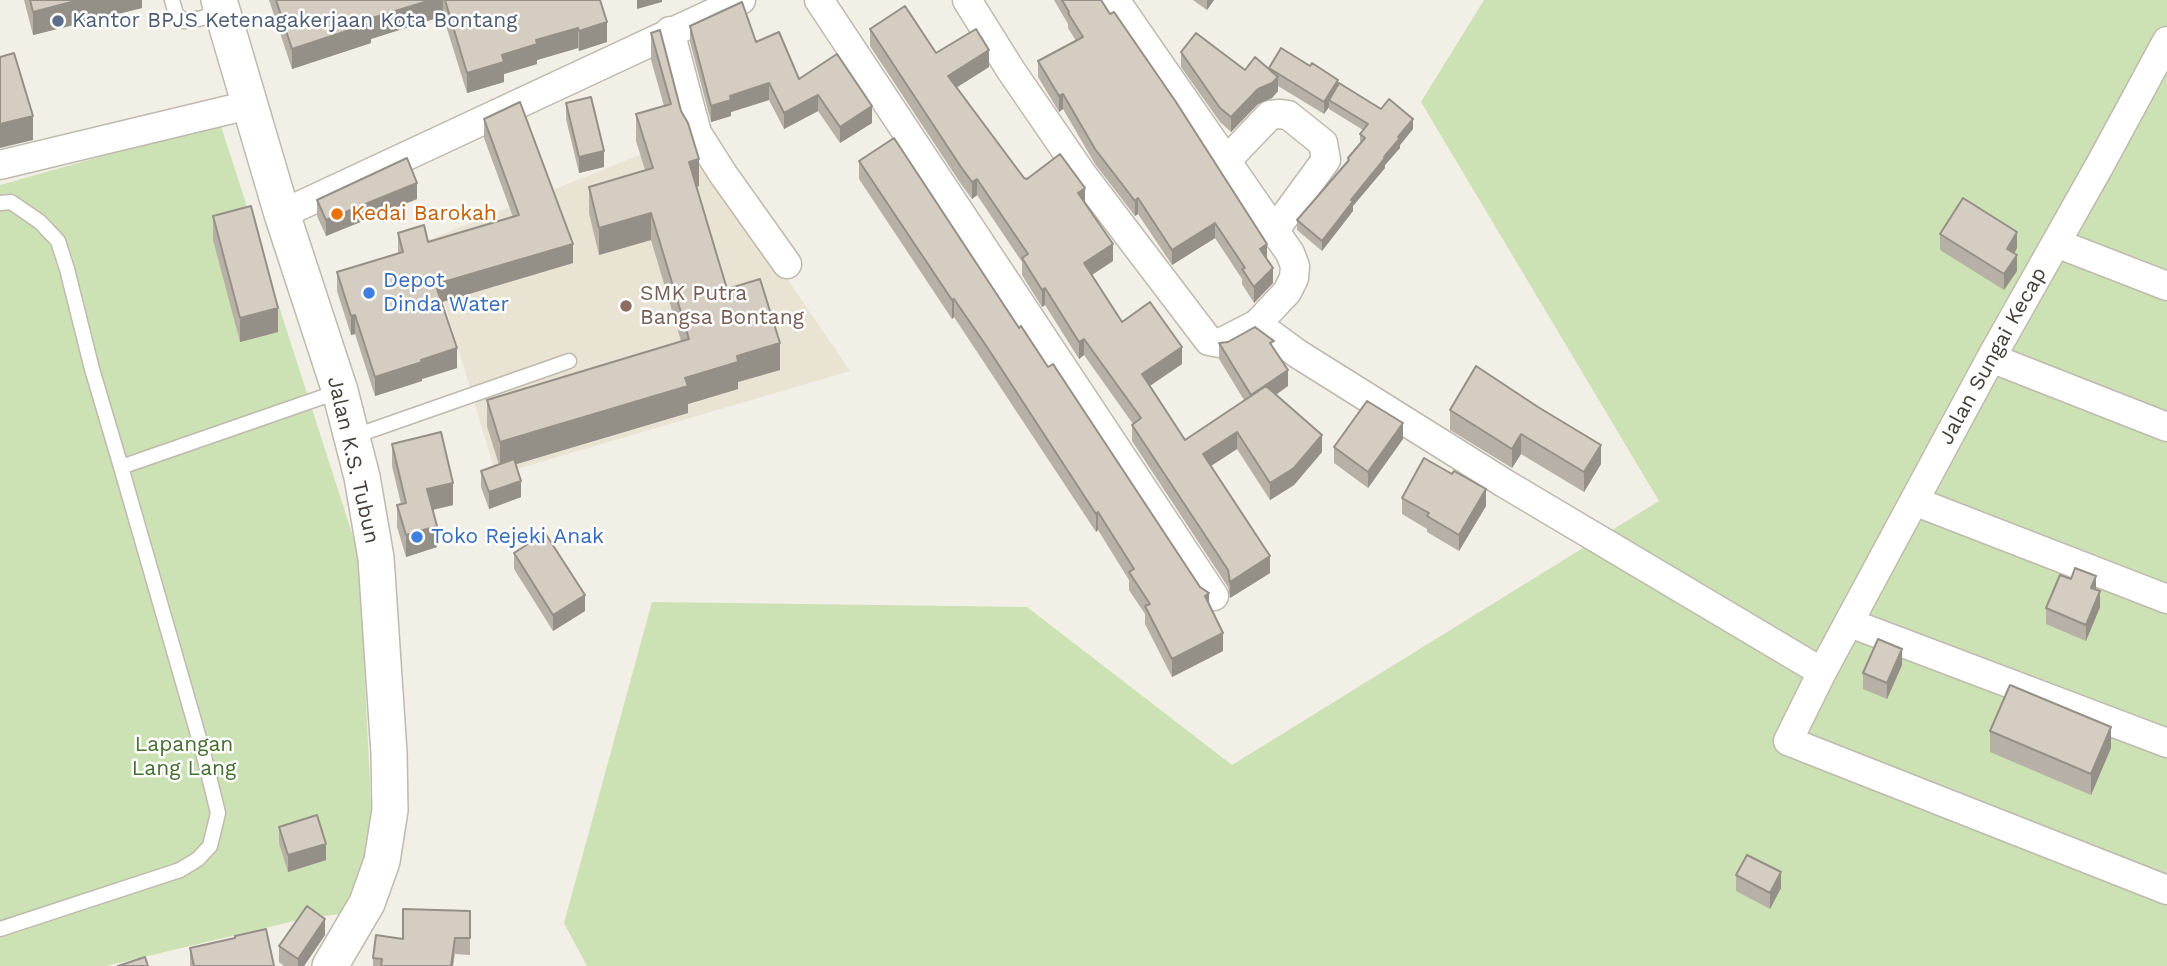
<!DOCTYPE html>
<style>
body{margin:0}
canvas{display:block;background:#f2efe7}
</style>
<canvas width="2167" height="966"></canvas>
<script>
const ctx = document.querySelector('canvas').getContext('2d');
ctx.lineJoin = 'round';
function paint(path, color) { ctx.fillStyle = color; ctx.fill(path, 'evenodd'); }
const toPath = rows => new Path2D(rows.map(r => 'M' + r).join(''));
function strokePath(path, color, width, dash) { ctx.strokeStyle = color; ctx.lineWidth = width; ctx.lineCap = dash ? 'butt' : 'round'; ctx.setLineDash(dash || []); ctx.stroke(path); }
function write(font, color, halo, rows, align = 'center') {
  ctx.font = font + ' "Work Sans",sans-serif'; ctx.lineWidth = 5; ctx.setLineDash([]); ctx.textBaseline = 'middle'; ctx.strokeStyle = halo; ctx.fillStyle = color; for (const [text, x, y, turn = 0] of rows) {
    ctx.save(); ctx.translate(x, y); ctx.rotate((+turn || 0) * Math.PI / 180); ctx.textAlign = isNaN(turn) ? turn : align; if (halo) ctx.strokeText(text, 0, 0); ctx.fillText(text, 0, 0); ctx.restore();
  }
}
paint(toPath([
 [689,135,850,371,496,475,426,241]
]), '#e9e3d3');
paint(toPath([
 [1484,0,2167,0,2167,966,587,966,564,923,652,602,1027,607,1232,765,1659,501,1421,102],
 [220,123,359,555,372,828,368,868,341,914,307,918,106,966,0,966,0,185]
]), '#cce1b4');
const service = toPath([
 [172,0,176,14,184,21,203,18,220,8],
 [0,203,11,202,40,222,58,241,67,269,92,369,121,467,340,391],
 [352,437,569,361],
 [0,929,180,870,198,859,210,846,218,813,203,752,121,467]
]);
const minor = toPath([
 [819,0,1214,596],
 [967,0,1010,69,1082,174,1209,341,1220,343,1257,324,1287,292,1294,278,1295,266,1290,253,1115,0],
 [670,31,697,133,723,174,787,264],
 [2167,41,2101,163,1991,358,1822,672,1788,741,2167,890],
 [1226,161,1270,115,1279,114,1288,115,1323,143,1326,160,1274,231],
 [0,165,249,105],
 [282,214,741,0],
 [2056,243,2167,286],
 [1257,324,1298,354,1504,483,1822,672],
 [1991,358,2167,427],
 [1914,501,2167,599],
 [1850,623,2167,743]
]);
const tertiary = toPath([
 [219,0,282,214,340,391,362,477,376,558,389,753,390,810,382,861,367,903,330,966]
]);
strokePath(service, '#bfb9ae', 17);
strokePath(minor, '#bfb9ae', 31);
strokePath(tertiary, '#bfb9ae', 38);
strokePath(service, '#fff', 14);
strokePath(minor, '#fff', 28);
strokePath(tertiary, '#fff', 35);
paint(toPath([
 [24,0,142,0,142,8,33,35],
 [269,0,600,0,607,42,579,51,578,48,537,60,537,64,504,74,504,82,467,93,443,16,371,39,371,43,292,69],
 [1054,0,1101,0,1267,258,1273,283,1254,303,1242,284,1242,279,1215,238,1172,265,1138,214,1135,216,1095,164,1063,109,1059,112,1038,77,1038,61,1076,41,1068,28,1068,24],
 [1193,0,1214,0,1207,10],
 [690,26,756,42,799,79,872,123,840,143,818,111,784,129,769,100,731,112,731,116,711,122,690,42],
 [870,29,936,53,989,67,957,87,1024,178,1085,203,1113,261,1092,275,1122,322,1182,364,1150,386,1185,440,1244,400,1219,359,1219,343,1274,349,1288,386,1276,395,1322,452,1294,485,1270,500,1237,449,1211,466,1270,573,1230,598,1228,587,1132,441,1132,425,1133,424,1084,355,1079,359,1045,305,1042,307,1022,275,1022,262,977,195,972,199,961,184,870,46],
 [651,33,699,186,697,187,727,289,780,370,738,382,738,389,688,404,688,413,516,464,521,497,489,509,481,487,481,471,499,465,487,426,487,400,681,341,651,240,599,255,589,213,589,187,645,170,636,141,636,114,664,106,651,60],
 [1181,52,1245,70,1269,69,1269,68,1338,85,1413,129,1400,145,1400,148,1385,165,1385,168,1353,206,1353,211,1322,251,1297,230,1297,220,1348,162,1348,158,1360,143,1360,134,1363,130,1329,109,1329,107,1324,114,1278,86,1278,91,1272,98,1258,104,1231,132,1220,122,1181,67],
 [566,103,604,167,579,173,566,119],
 [484,119,573,263,442,302,457,368,422,379,422,381,375,396,355,334,351,335,337,291,337,272,398,253,398,233,428,242,513,217,484,138],
 [859,161,1019,328,1048,367,1209,605,1223,651,1172,677,1145,624,1145,614,1129,590,1129,580,1098,530,1096,532,954,317,952,319,859,179],
 [417,199,326,236,317,216,317,200],
 [213,216,278,332,240,342,213,240],
 [1940,234,2017,248,2014,254,2017,271,2004,290,1940,250],
 [1476,366,1601,464,1584,492,1521,454,1512,468,1450,430,1450,410],
 [1403,439,1368,488,1334,463,1334,447],
 [392,444,453,505,433,510,437,547,406,557,397,527,397,505,401,504,392,466],
 [1402,498,1486,506,1459,551,1427,532,1427,529,1402,514],
 [514,553,585,611,553,631,514,569],
 [2096,590,2100,607,2086,641,2046,624,2046,608],
 [1902,665,1887,699,1863,689,1863,673],
 [1990,731,2111,748,2091,795,1990,752],
 [279,827,326,860,288,872,279,843],
 [1736,875,1781,888,1770,909,1736,891],
 [470,911,470,955,455,954,453,966,373,966,373,958,403,939],
 [325,935,304,966,284,966,279,962,279,946],
 [190,948,274,966,190,966]
]), '#b7b0a6');
paint(toPath([
 [79,0,142,0,142,8,33,35,33,12],
 [431,0,443,0,443,16,371,39,371,43,292,69,292,49,369,19],
 [637,0,662,0,662,2,637,9],
 [1207,0,1214,0,1207,10],
 [607,22,607,42,579,51,579,31],
 [578,28,578,48,537,60,537,64,504,74,504,82,467,93,467,73,502,55,536,40],
 [989,50,989,67,948,93,948,76],
 [1278,77,1278,91,1272,98,1258,104,1231,132,1231,117,1258,89],
 [1338,80,1338,92,1329,100,1329,107,1324,114,1324,102],
 [769,83,769,100,731,112,731,116,711,122,711,106,730,96],
 [1063,94,1063,109,1059,112,1059,96],
 [818,95,818,111,784,129,784,113],
 [872,106,872,123,840,143,840,127],
 [33,116,33,140,0,148,0,124],
 [1413,119,1413,129,1400,145,1400,148,1385,165,1385,168,1353,206,1353,211,1322,251,1322,241,1351,200,1384,157,1398,137],
 [604,151,604,167,579,173,579,157],
 [699,159,699,186,689,189,689,162],
 [977,179,977,195,972,199,972,182],
 [417,183,417,199,326,236,326,220],
 [1085,188,1085,205,1078,193],
 [1138,198,1138,214,1135,216,1135,201],
 [651,213,651,240,599,255,599,228],
 [1215,223,1215,238,1172,265,1172,250],
 [2017,232,2017,248,2007,265,2007,249],
 [573,244,573,263,442,302,437,289,440,283],
 [1113,244,1113,261,1084,280,1084,263],
 [1267,244,1267,260,1260,249],
 [2017,255,2017,271,2004,290,2004,274],
 [1273,268,1273,283,1254,303,1254,287],
 [1045,288,1045,305,1042,307,1042,290],
 [954,299,954,317,952,319,952,300],
 [278,308,278,332,240,342,240,318],
 [355,315,355,334,351,335,351,316],
 [1084,339,1084,355,1079,359,1079,342],
 [780,343,780,370,738,382,738,389,688,404,688,413,500,469,500,442,685,378,737,356],
 [1182,347,1182,364,1142,391,1142,374],
 [457,348,457,368,422,379,422,381,375,396,375,377],
 [1288,370,1288,386,1251,411,1251,395],
 [1403,423,1403,439,1368,488,1368,472],
 [1237,432,1237,449,1203,471,1203,454],
 [1521,434,1521,454,1512,468,1512,449],
 [1322,435,1322,452,1294,485,1270,500,1270,483],
 [1601,445,1601,464,1584,492,1584,472],
 [521,481,521,497,489,509,489,492],
 [453,483,453,505,427,511,427,489],
 [1486,489,1486,506,1459,551,1459,535],
 [1098,512,1098,530,1096,532,1096,514],
 [437,526,437,547,406,557,406,535],
 [1270,556,1270,573,1230,598,1230,582],
 [2096,576,2096,592,2091,588],
 [2100,591,2100,607,2086,641,2086,625],
 [1209,593,1209,612,1205,596],
 [585,595,585,611,553,631,553,615],
 [1223,633,1223,651,1172,677,1172,659],
 [1902,649,1902,665,1887,699,1887,683],
 [2111,727,2111,748,2091,795,2091,774],
 [326,844,326,860,288,872,288,855],
 [1781,872,1781,888,1770,909,1770,893],
 [325,919,325,935,304,966,298,966,298,959],
 [455,938,453,966,451,966]
]), '#959087');
const building = toPath([
 [30,0,79,0,33,12,30,0],
 [276,0,431,0,369,19,371,23,292,49,276,0],
 [445,0,600,0,607,22,579,31,578,28,536,40,537,44,502,55,504,62,467,73,445,0],
 [1062,0,1101,0,1110,14,1114,12,1176,102,1267,244,1260,249,1273,268,1254,287,1242,269,1245,268,1215,223,1172,250,1138,198,1135,201,1095,149,1063,94,1059,96,1038,61,1083,37,1068,13,1069,12,1062,0],
 [742,2,756,42,779,32,799,79,837,54,872,106,840,127,818,95,784,113,769,83,730,96,731,100,711,106,690,26,742,2],
 [905,6,936,53,976,29,989,50,948,76,1024,178,1027,179,1060,154,1085,188,1078,193,1113,244,1084,263,1122,322,1150,302,1182,347,1142,374,1185,440,1266,386,1322,435,1294,468,1270,483,1237,432,1203,454,1270,556,1230,582,1228,570,1132,425,1141,418,1084,339,1079,342,1045,288,1042,290,1022,258,1028,254,977,179,972,182,961,167,870,29,905,6],
 [660,30,681,111,688,123,699,159,689,162,727,289,760,279,780,343,737,356,738,362,685,378,688,386,500,442,487,400,689,339,651,213,599,228,589,187,653,168,636,114,671,104,651,33,660,30],
 [1196,33,1245,70,1255,57,1278,77,1272,83,1258,89,1231,117,1220,108,1181,52,1196,33],
 [1281,48,1310,66,1312,63,1338,80,1324,102,1269,68,1281,48],
 [14,53,33,116,0,124,0,57,14,53],
 [1339,83,1381,109,1389,99,1413,119,1398,137,1400,138,1384,157,1385,158,1351,200,1353,201,1322,241,1297,220,1349,160,1348,158,1365,138,1360,134,1368,124,1329,100,1339,83],
 [591,97,604,151,579,157,566,103,591,97],
 [520,102,573,244,440,283,442,288,437,289,457,348,421,360,422,362,375,377,355,315,351,316,337,272,403,252,398,233,424,225,428,242,519,215,484,119,520,102],
 [894,138,1019,328,1021,326,1048,367,1053,364,1200,587,1209,593,1205,596,1223,633,1172,659,1145,606,1150,604,1129,572,1134,569,1098,512,1096,514,987,347,954,299,952,300,859,161,894,138],
 [407,158,417,183,326,220,317,200,407,158],
 [1963,198,2017,232,2007,249,2017,255,2004,274,1940,234,1963,198],
 [251,206,278,308,240,318,213,216,251,206],
 [1255,327,1274,341,1270,343,1288,370,1251,395,1219,343,1228,342,1255,327],
 [1476,366,1538,407,1601,445,1584,472,1521,434,1512,449,1450,410,1476,366],
 [1367,401,1403,423,1368,472,1334,447,1367,401],
 [441,432,453,483,427,489,437,526,406,535,397,505,406,503,392,444,441,432],
 [1424,458,1452,474,1454,471,1486,489,1459,535,1427,516,1429,513,1402,498,1424,458],
 [514,459,521,481,489,492,481,471,514,459],
 [545,533,585,595,553,615,514,553,545,533],
 [2075,568,2096,576,2091,588,2100,591,2086,625,2046,608,2060,575,2071,579,2075,568],
 [1878,639,1902,649,1887,683,1863,673,1878,639],
 [2010,685,2111,727,2091,774,1990,731,2010,685],
 [317,815,326,844,288,855,279,827,317,815],
 [1747,855,1781,872,1770,893,1736,875,1747,855],
 [307,906,325,919,298,959,279,946,307,906],
 [403,909,470,911,470,938,455,938,451,966,381,966,382,959,373,958,376,935,403,939,403,909],
 [266,929,274,966,194,966,190,948,235,938,235,936,266,929],
 [145,957,148,966,118,966,145,957]
]);
paint(building, '#d5cdc1');
strokePath(building, '#959087', 2);
for (const [x, y, r, color] of [
 [58,21,7,"#5c6f8a"],
 [337,214,7,"#e8710a"],
 [369,293,7,"#3f7fe0"],
 [626,306,7,"#8d6e63"],
 [417,537,7,"#3f7fe0"]
]) { const dot = new Path2D(); dot.arc(x, y, r, 0, 2 * Math.PI); ctx.fillStyle = color; ctx.fill(dot); strokePath(dot, '#fff', 2.5); }
write('21px', '#4e5e75', '#fff', [
 ["Kantor BPJS Ketenagakerjaan Kota Bontang",72,21]
], 'left');
write('21px', '#c56008', '#fff', [
 ["Kedai Barokah",351,214]
], 'left');
write('21px', '#366cbe', '#fff', [
 ["Depot",383,281],
 ["Dinda Water",383,305],
 ["Toko Rejeki Anak",431,537]
], 'left');
write('21px', '#785e54', '#fff', [
 ["SMK Putra",640,294],
 ["Bangsa Bontang",640,318]
], 'left');
write('21px', '#443f37', '#fff', [
 ["Jalan Sungai Kecap",1993,356,-61],
 ["Jalan K.S. Tubun",353,460,77]
]);
write('21px', '#476f31', '#fff', [
 ["Lapangan",184,745],
 ["Lang Lang",184,769]
]);
</script>
